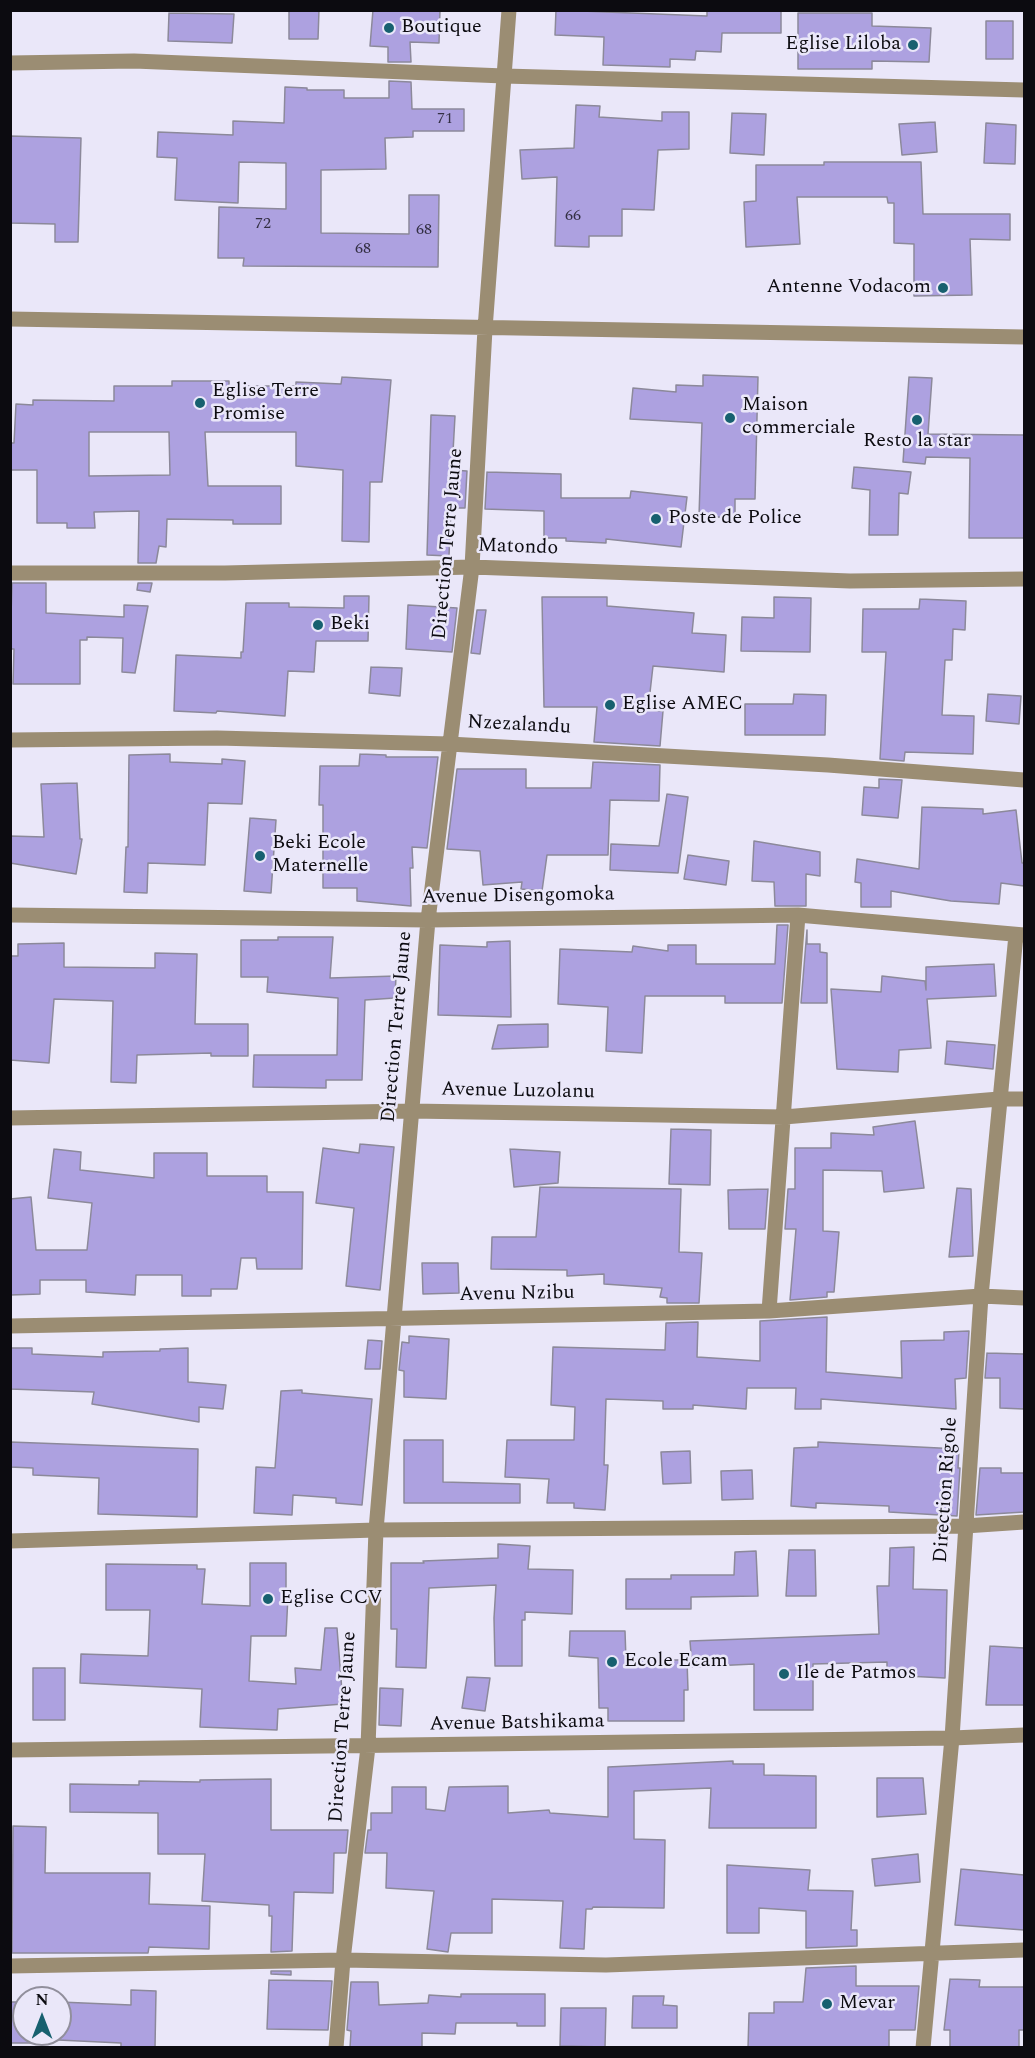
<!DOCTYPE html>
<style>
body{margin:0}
#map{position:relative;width:1035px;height:2058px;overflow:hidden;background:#eae7f9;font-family:Spectral,serif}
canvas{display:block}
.frame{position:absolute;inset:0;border:12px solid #0c0b10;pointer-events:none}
.north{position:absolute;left:12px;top:1986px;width:60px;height:60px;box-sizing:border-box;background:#eae7f9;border:2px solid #918f9c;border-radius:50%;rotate:0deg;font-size:16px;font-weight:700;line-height:24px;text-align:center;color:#0c0b10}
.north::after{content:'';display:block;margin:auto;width:21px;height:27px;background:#17606f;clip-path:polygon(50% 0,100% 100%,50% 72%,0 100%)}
</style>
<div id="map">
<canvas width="1035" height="2058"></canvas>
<div class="frame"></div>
<div class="north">N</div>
</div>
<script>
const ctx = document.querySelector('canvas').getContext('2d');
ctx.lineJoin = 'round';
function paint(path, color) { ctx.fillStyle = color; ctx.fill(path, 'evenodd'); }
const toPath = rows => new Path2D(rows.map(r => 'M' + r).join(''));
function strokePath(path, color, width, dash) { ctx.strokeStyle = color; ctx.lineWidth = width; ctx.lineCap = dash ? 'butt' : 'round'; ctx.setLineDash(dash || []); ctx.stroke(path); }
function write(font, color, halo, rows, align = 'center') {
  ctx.font = font + ' Spectral,serif'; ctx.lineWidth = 5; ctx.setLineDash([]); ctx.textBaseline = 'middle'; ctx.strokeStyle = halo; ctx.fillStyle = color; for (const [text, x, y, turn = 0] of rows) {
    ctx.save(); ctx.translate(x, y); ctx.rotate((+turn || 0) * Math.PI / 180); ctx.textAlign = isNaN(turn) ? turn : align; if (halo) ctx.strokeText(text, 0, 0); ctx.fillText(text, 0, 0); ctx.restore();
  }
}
const building = toPath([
 [289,10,319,10,318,39,289,39,289,10],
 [373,10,440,10,439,43,410,42,411,62,388,62,388,47,370,46,373,10],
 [556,10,707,16,707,10,781,10,781,33,722,33,721,52,696,51,695,60,670,59,670,67,603,65,604,37,555,35,556,10],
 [169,13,234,14,232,43,168,41,169,13],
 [798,13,872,13,872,26,931,28,929,62,872,61,872,69,798,69,798,13],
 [986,21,1013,21,1013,59,986,59,986,21],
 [389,81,411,82,412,109,464,109,464,131,413,131,413,137,385,138,386,169,321,170,321,233,409,234,409,195,439,195,438,267,243,266,244,258,218,258,219,207,286,209,286,163,239,162,238,203,175,200,177,158,157,157,158,132,233,135,233,121,284,123,285,87,307,88,307,90,344,90,344,98,389,98,389,81],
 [576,105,600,106,599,117,662,121,662,112,689,112,689,149,658,150,654,210,622,209,622,236,589,236,589,247,555,246,557,177,522,179,520,150,574,148,576,105],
 [732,113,766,114,764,155,730,153,732,113],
 [935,122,937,152,902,155,899,124,935,122],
 [986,123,1016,125,1015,164,984,163,986,123],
 [10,136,81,138,78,242,55,242,55,224,10,223,10,136],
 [824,162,921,162,923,214,1010,214,1010,240,970,239,972,295,914,296,914,244,894,243,894,203,888,203,887,197,797,197,800,244,746,247,744,202,756,201,756,165,824,165,824,162],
 [703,375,758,377,755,499,735,499,735,518,699,516,702,423,630,419,633,388,676,392,676,385,703,386,703,375],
 [342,377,391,380,382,482,370,482,369,542,342,541,343,470,296,466,296,432,205,432,208,486,281,486,281,524,233,524,233,520,167,519,166,547,159,546,156,563,138,563,139,511,94,512,95,528,67,528,67,523,37,523,37,470,10,470,10,443,14,443,16,404,33,405,33,400,114,401,114,386,172,386,172,381,229,381,229,386,296,386,296,382,341,384,342,377],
 [89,432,169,432,170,475,89,476,89,432],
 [909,377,932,378,928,434,1024,435,1024,538,969,538,970,458,926,457,925,464,903,462,909,377],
 [431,415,455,416,452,470,467,471,465,508,451,508,449,556,427,555,431,415],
 [854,467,911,472,908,494,899,493,898,535,869,535,870,490,852,488,854,467],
 [487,472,561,474,561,498,630,498,631,491,687,497,681,547,606,539,606,543,566,541,566,538,544,538,544,511,485,509,487,472],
 [12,583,46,583,46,613,124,617,124,605,148,606,135,673,122,672,123,638,87,637,87,640,80,640,80,684,13,684,14,649,10,649,12,583],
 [138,583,152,583,150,592,137,590,138,583],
 [344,596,369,596,368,641,316,641,314,672,288,671,285,716,217,711,216,713,174,711,176,655,241,658,241,652,243,652,246,603,289,603,289,607,344,608,344,596],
 [542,597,607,597,607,606,694,613,692,633,726,635,724,672,653,666,648,710,663,711,660,746,594,742,597,707,544,707,542,597],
 [774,597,811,598,810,652,741,651,742,617,774,618,774,597],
 [920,599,966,601,965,630,953,629,952,660,945,660,942,715,974,716,973,754,905,752,904,761,880,759,886,652,862,652,863,609,919,609,920,599],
 [408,605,457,608,452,652,406,649,408,605],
 [477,610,486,610,480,654,471,653,477,610],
 [371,667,402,668,400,696,369,693,371,667],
 [794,694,826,695,825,735,745,735,745,704,793,704,794,694],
 [988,694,1021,696,1019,724,986,721,988,694],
 [170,754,170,762,222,764,222,759,245,761,242,804,208,803,205,865,148,863,147,893,124,892,126,847,128,847,129,755,170,754],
 [360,754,386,755,386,757,438,757,427,848,412,847,413,868,410,868,411,906,357,901,357,888,323,888,323,805,319,805,320,766,359,766,360,754],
 [593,762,660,765,659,801,610,800,608,855,547,855,542,891,521,889,522,882,483,885,480,851,447,849,457,769,526,769,526,788,591,788,593,762],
 [879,779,902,780,898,818,862,815,864,787,879,788,879,779],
 [77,783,80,839,82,839,76,874,10,863,10,836,44,837,41,784,77,783],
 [667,794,688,797,678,873,610,870,611,844,659,846,667,794],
 [922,807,983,809,983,814,1016,810,1022,863,1024,863,1024,886,1001,883,999,904,951,901,891,891,891,907,861,907,861,883,855,882,857,859,919,869,922,807],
 [250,818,276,820,271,893,244,891,250,818],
 [754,841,820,852,820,876,806,874,806,906,775,906,774,882,752,881,754,841],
 [688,855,729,861,726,885,684,879,688,855],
 [777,925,788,925,782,1003,725,1003,725,996,645,996,642,1053,606,1051,608,1007,558,1004,560,949,632,952,633,946,668,951,668,945,696,945,696,964,775,964,777,925],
 [807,930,807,944,820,944,820,952,827,953,827,1003,801,1003,807,930],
 [278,937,333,937,330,978,396,976,395,998,365,1000,362,1080,326,1080,326,1088,253,1087,254,1055,337,1055,338,998,267,992,268,977,241,977,241,940,278,940,278,937],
 [510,941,511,1017,438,1015,440,945,487,947,487,942,510,941],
 [64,943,64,967,155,968,155,953,197,954,195,1024,248,1024,248,1056,211,1056,211,1053,137,1055,136,1083,111,1082,113,1001,54,999,49,1063,10,1060,10,956,18,956,18,944,64,943],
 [994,964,996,996,927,999,931,1048,899,1050,898,1072,837,1069,831,989,881,992,882,976,925,981,926,990,926,967,994,964],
 [548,1024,548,1047,492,1049,498,1025,548,1024],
 [947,1041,995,1045,993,1069,945,1064,947,1041],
 [915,1121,924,1188,884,1192,882,1171,823,1170,823,1231,839,1232,834,1292,827,1292,827,1297,790,1300,796,1229,785,1229,788,1189,795,1189,795,1148,831,1148,831,1133,874,1135,873,1127,915,1121],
 [671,1129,711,1130,710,1185,669,1184,671,1129],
 [360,1144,394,1147,380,1290,346,1286,354,1208,316,1203,323,1148,359,1153,360,1144],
 [54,1149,81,1152,80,1170,154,1178,154,1153,207,1153,207,1176,267,1176,267,1192,303,1192,302,1269,257,1269,256,1258,241,1258,237,1289,211,1289,211,1296,182,1296,182,1275,136,1275,135,1295,86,1292,86,1280,40,1280,40,1294,10,1295,10,1199,31,1197,36,1250,87,1250,92,1203,48,1198,54,1149],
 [510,1149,560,1152,558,1183,514,1187,510,1149],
 [540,1187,681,1189,679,1252,702,1253,699,1303,667,1303,667,1298,660,1297,662,1288,604,1284,604,1274,567,1276,567,1270,491,1269,492,1237,536,1237,540,1187],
 [957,1188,971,1189,973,1256,949,1257,957,1188],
 [768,1189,765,1229,729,1229,728,1190,768,1189],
 [422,1263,458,1263,459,1293,423,1294,422,1263],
 [827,1317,826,1372,902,1378,901,1341,944,1340,944,1332,969,1331,966,1378,955,1379,956,1409,821,1399,821,1409,795,1409,796,1388,747,1388,746,1409,693,1405,693,1409,663,1409,663,1401,606,1399,604,1465,608,1465,605,1510,574,1508,574,1503,547,1503,549,1479,505,1477,507,1440,574,1440,575,1407,551,1405,553,1347,665,1350,666,1323,698,1322,697,1357,760,1361,760,1321,827,1317],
 [409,1336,449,1339,446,1399,404,1397,404,1371,399,1370,402,1342,409,1343,409,1336],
 [368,1340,382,1341,380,1369,365,1369,368,1340],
 [10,1348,32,1348,32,1354,103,1357,103,1352,160,1351,160,1349,188,1348,188,1382,226,1385,223,1409,199,1407,199,1422,92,1404,94,1392,10,1389,10,1348],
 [987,1353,1024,1354,1024,1409,1000,1408,1000,1378,985,1378,987,1353],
 [302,1390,302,1393,372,1399,362,1505,336,1503,336,1498,293,1495,292,1515,254,1513,256,1467,275,1468,281,1391,302,1390],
 [404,1440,443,1440,443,1482,520,1484,520,1503,404,1503,404,1440],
 [10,1442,198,1449,197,1517,98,1514,99,1478,33,1475,33,1468,10,1467,10,1442],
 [818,1442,959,1449,958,1468,960,1468,957,1516,889,1512,889,1506,816,1503,816,1508,791,1506,794,1448,818,1447,818,1442],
 [690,1451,691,1483,663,1484,661,1452,690,1451],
 [980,1468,1001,1468,1001,1473,1024,1473,1024,1512,976,1515,980,1468],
 [752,1470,753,1499,722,1500,721,1471,752,1470],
 [498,1544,530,1546,528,1569,573,1570,572,1614,525,1612,525,1620,522,1620,522,1666,495,1666,494,1618,496,1585,429,1588,426,1668,396,1667,397,1629,391,1629,391,1563,424,1563,423,1561,498,1558,498,1544],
 [914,1547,913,1589,947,1590,945,1678,887,1675,887,1662,813,1664,813,1710,754,1710,754,1664,692,1667,690,1641,879,1634,877,1586,889,1586,890,1548,914,1547],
 [789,1550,815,1550,816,1596,786,1596,789,1550],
 [756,1551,758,1596,691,1597,691,1609,626,1609,626,1579,671,1579,671,1575,734,1575,735,1552,756,1551],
 [250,1563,286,1563,286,1596,288,1596,286,1636,251,1636,249,1681,296,1684,295,1668,321,1670,325,1628,337,1628,343,1704,278,1709,277,1730,200,1727,202,1689,80,1683,81,1654,148,1656,150,1610,106,1610,106,1564,197,1565,197,1569,205,1569,202,1604,250,1606,250,1563],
 [570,1631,625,1631,626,1660,687,1660,688,1690,684,1690,684,1721,608,1721,608,1708,599,1708,598,1658,569,1656,570,1631],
 [990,1646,1024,1648,1024,1705,986,1705,990,1646],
 [33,1668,65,1668,65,1720,33,1720,33,1668],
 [467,1677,490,1678,485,1711,462,1708,467,1677],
 [380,1688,403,1689,401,1726,379,1725,380,1688],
 [733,1761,733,1764,764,1764,764,1775,816,1776,816,1828,709,1828,711,1788,634,1791,634,1839,665,1840,664,1908,593,1907,592,1909,586,1909,584,1949,560,1948,563,1901,492,1899,492,1933,451,1933,448,1952,427,1949,434,1891,386,1888,387,1853,365,1853,368,1830,371,1830,371,1813,392,1813,392,1787,426,1787,426,1809,445,1811,449,1787,508,1786,508,1813,549,1810,550,1813,608,1817,608,1767,733,1761],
 [877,1778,923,1778,926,1814,877,1817,877,1778],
 [271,1779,271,1830,348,1830,346,1853,334,1853,333,1893,294,1892,292,1951,271,1952,272,1916,269,1916,269,1905,202,1901,205,1854,158,1854,158,1813,70,1812,70,1784,139,1785,139,1781,200,1782,200,1780,271,1779],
 [13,1826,46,1827,45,1873,150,1873,149,1904,210,1906,209,1949,149,1947,148,1953,12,1953,13,1826],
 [918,1854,920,1882,875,1886,872,1859,918,1854],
 [727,1865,810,1870,808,1890,853,1891,851,1930,857,1930,857,1946,806,1948,806,1911,759,1908,759,1933,727,1933,727,1865],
 [961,1869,1024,1875,1024,1930,955,1925,961,1869],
 [856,1966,856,1986,919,1986,915,2030,889,2030,889,2048,748,2048,749,2013,774,2013,774,2002,803,2002,806,1968,856,1966],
 [271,1971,291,1971,291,1975,271,1974,271,1971],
 [950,1979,980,1980,979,1987,1024,1987,1024,2030,1019,2030,1019,2048,950,2048,950,2030,944,2030,950,1979],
 [269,1980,332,1981,328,2030,267,2029,269,1980],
 [351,1982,378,1982,379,2005,428,2003,429,1995,461,1997,461,1994,545,1994,545,2026,517,2026,517,2023,456,2023,455,2034,422,2033,422,2048,350,2048,351,2031,347,2030,351,1982],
 [131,1990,156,1991,155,2048,121,2048,121,2043,37,2039,37,2043,10,2043,10,2002,24,2002,24,2034,60,2034,60,2002,131,2005,131,1990],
 [633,1996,664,1996,663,2005,677,2006,677,2028,632,2028,633,1996],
 [561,2008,606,2008,605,2047,560,2046,561,2008]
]);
paint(building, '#ada1e0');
strokePath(building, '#8c899a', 1.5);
strokePath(toPath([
 [10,63,134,61,504,76,1024,90],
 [10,319,1024,337],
 [10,573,225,573,472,567,850,581,1024,579],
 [10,740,217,738,449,744,828,765,1024,780],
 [10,915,428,920,798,915,1024,935],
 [10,1118,411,1111,784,1117,999,1099,1024,1099],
 [769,1311,798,915],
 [10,1326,769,1311,981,1296,1024,1298],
 [10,1541,376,1530,965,1526,1024,1522],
 [10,1750,952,1738,1024,1735],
 [10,1966,343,1960,606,1965,1024,1950],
 [336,2048,343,1960,368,1747,376,1530,428,920,472,567,485,329,509,10],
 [923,2048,952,1738,981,1296,1016,935]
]), '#9b8d73', 15);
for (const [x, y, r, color] of [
 [389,28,6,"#17606f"],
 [913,45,6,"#17606f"],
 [943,288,6,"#17606f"],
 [200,403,6,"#17606f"],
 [730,418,6,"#17606f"],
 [917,420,6,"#17606f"],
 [656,519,6,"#17606f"],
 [318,625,6,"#17606f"],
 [610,705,6,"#17606f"],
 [260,856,6,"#17606f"],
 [268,1599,6,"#17606f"],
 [612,1662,6,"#17606f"],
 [784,1674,6,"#17606f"],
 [827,2004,6,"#17606f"]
]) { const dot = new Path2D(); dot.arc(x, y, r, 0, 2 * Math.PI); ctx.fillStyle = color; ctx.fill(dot); strokePath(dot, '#eae7f9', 2); }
write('16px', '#343044', null, [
 ["71",445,120],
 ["66",573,217],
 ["72",263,225],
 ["68",424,231],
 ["68",363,250]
]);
write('20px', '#0c0b10', '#eae7f9', [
 ["Boutique",401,28],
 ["Eglise Liloba",901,45,"right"],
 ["Antenne Vodacom",931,288,"right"],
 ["Eglise Terre",212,392],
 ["Promise",212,415],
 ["Maison",742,406],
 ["commerciale",742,429],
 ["Resto la star",917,442,"center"],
 ["Poste de Police",668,519],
 ["Beki",330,625],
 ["Eglise AMEC",622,705],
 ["Beki Ecole",272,844],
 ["Maternelle",272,867],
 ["Eglise CCV",280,1599],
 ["Ecole Ecam",624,1662],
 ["Ile de Patmos",796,1674],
 ["Mevar",839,2004]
], 'left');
write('20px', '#0c0b10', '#eae7f9', [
 ["Direction Terre Jaune",449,544,-85],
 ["Matondo",518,548,2],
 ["Nzezalandu",519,726,3],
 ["Avenue Disengomoka",518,897,-1],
 ["Direction Terre Jaune",398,1027,-85],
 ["Avenue Luzolanu",518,1092,1],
 ["Avenu Nzibu",517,1295,-1],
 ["Direction Rigole",947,1490,-86],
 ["Avenue Batshikama",517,1724,-1],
 ["Direction Terre Jaune",344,1727,-86]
]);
</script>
